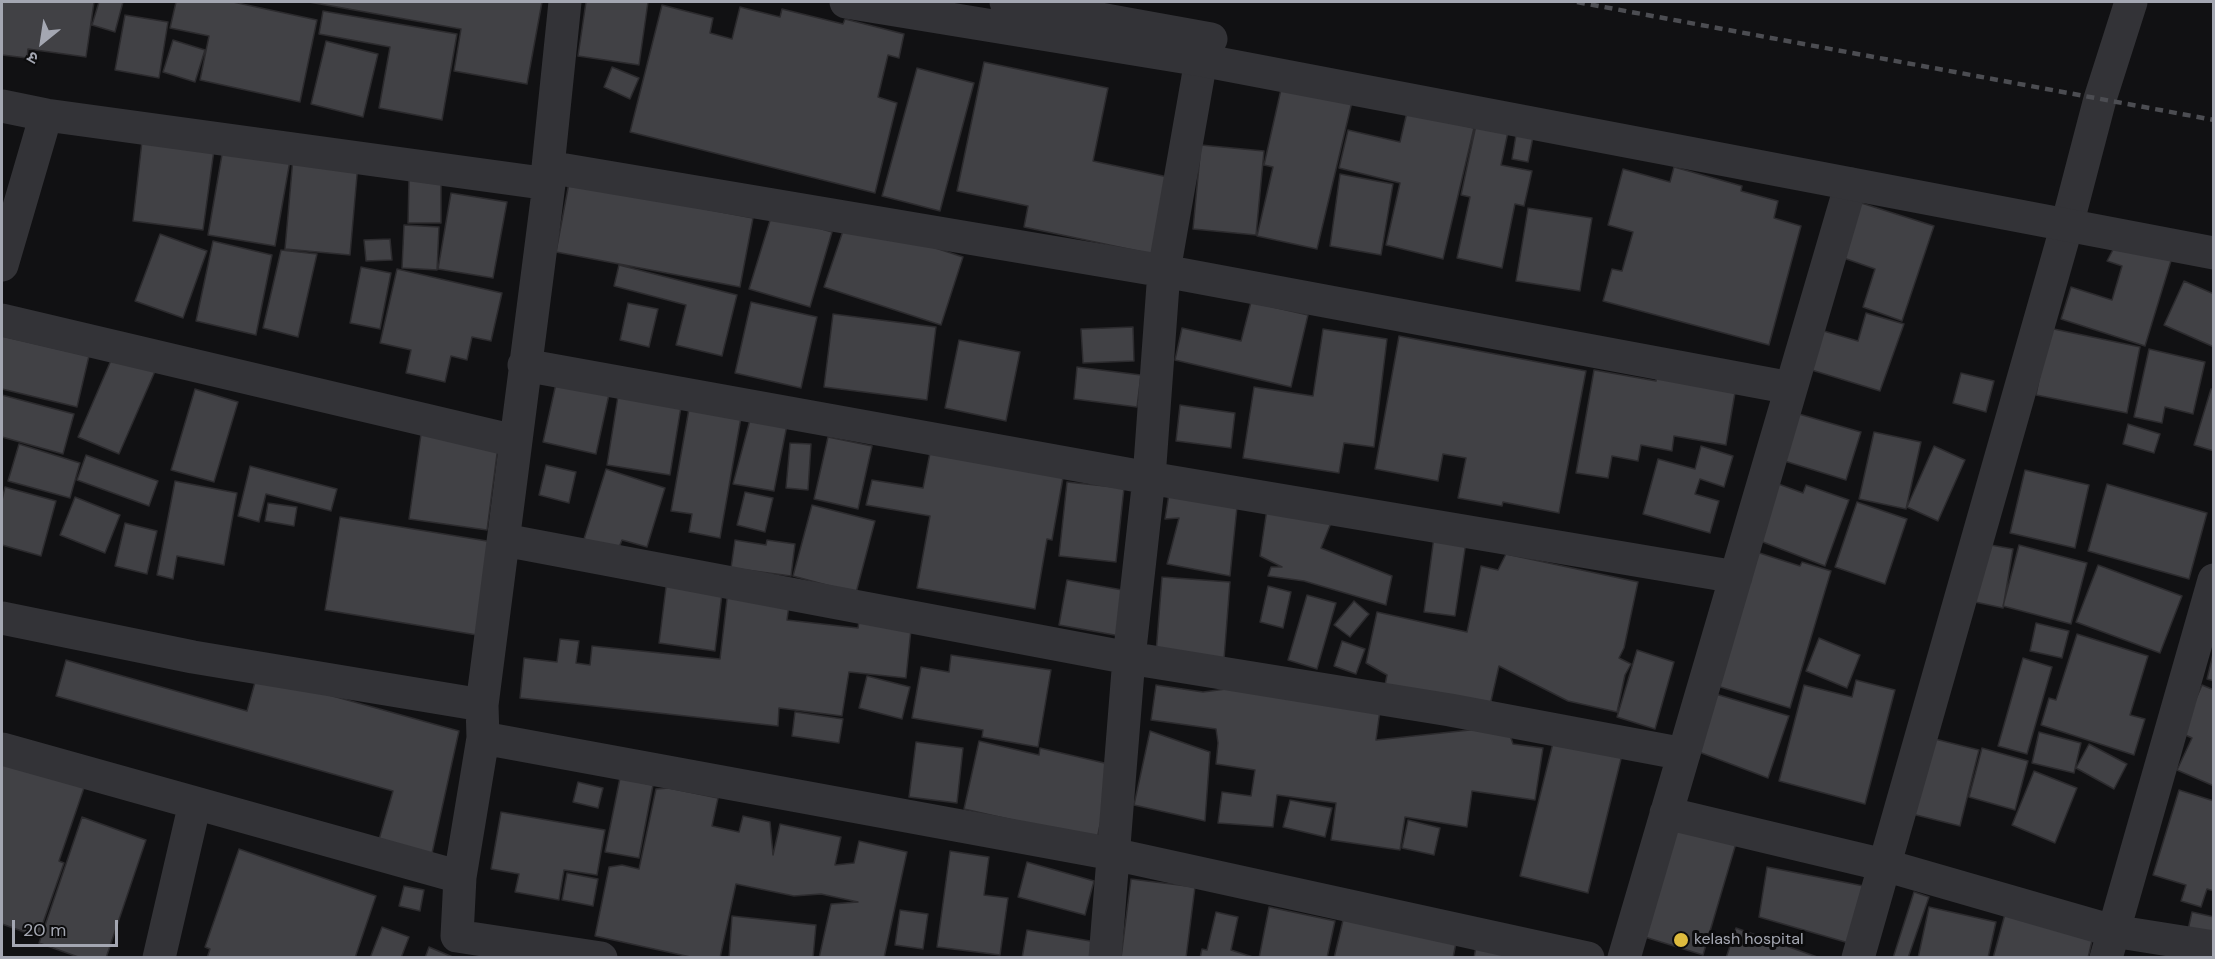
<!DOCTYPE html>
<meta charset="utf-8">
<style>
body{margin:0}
#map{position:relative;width:2215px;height:959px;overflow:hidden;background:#111113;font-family:"DM Sans","Noto Sans Devanagari",sans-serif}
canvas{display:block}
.frame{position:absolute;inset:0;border:3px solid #a4a7b2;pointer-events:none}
.north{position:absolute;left:12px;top:12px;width:60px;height:60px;-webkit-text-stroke:4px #0c0c0d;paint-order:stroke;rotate:210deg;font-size:16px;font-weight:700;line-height:24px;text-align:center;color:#a4a7b2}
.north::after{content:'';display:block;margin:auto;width:21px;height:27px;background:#a4a7b2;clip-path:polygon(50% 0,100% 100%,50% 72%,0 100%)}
.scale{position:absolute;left:12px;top:920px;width:106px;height:27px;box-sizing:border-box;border:3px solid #a4a7b2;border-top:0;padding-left:8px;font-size:18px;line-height:21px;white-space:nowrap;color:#a4a7b2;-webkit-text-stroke:4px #0c0c0d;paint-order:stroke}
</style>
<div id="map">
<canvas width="2215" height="959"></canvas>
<div class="frame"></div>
<div class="north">उ</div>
<div class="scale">20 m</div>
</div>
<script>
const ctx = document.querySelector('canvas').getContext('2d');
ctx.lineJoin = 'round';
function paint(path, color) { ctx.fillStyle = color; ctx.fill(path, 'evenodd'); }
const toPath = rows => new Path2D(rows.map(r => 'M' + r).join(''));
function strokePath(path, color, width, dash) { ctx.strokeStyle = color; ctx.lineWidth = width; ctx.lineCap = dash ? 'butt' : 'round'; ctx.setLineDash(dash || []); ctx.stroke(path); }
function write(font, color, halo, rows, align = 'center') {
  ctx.font = font + ' "DM Sans",sans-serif'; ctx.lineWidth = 6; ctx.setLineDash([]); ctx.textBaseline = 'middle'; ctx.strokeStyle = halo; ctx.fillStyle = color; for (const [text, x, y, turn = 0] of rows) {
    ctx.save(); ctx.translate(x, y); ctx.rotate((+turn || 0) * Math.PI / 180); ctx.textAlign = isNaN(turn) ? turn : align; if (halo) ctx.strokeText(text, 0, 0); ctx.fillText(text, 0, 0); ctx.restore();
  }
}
const building = toPath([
 [2,2,94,2,86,57,28,49,27,58,2,55,2,2],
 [99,2,123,2,115,32,92,25,99,2],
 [176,2,233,2,317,20,300,102,200,80,209,36,170,28,176,2],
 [309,2,542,2,527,84,454,71,461,29,309,2],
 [586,2,648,2,639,65,578,56,586,2],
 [662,5,713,18,710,33,732,39,740,7,780,17,782,9,843,24,845,19,904,34,899,58,888,55,878,97,897,103,875,193,630,132,662,5],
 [323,11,457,34,442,120,379,108,390,47,319,34,323,11],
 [125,15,168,22,159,78,115,70,125,15],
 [173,40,205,50,195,82,163,72,173,40],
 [326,41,378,54,363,117,311,104,326,41],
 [984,62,1108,88,1093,161,1168,177,1152,254,1024,227,1028,206,957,191,984,62],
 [612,67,639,78,630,99,604,87,612,67],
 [917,68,974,83,940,211,882,196,917,68],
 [1282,85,1352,102,1317,249,1257,236,1273,167,1264,165,1282,85],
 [1407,112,1474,128,1443,259,1386,245,1400,183,1339,168,1348,130,1400,142,1407,112],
 [1476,125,1508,132,1501,165,1532,171,1524,206,1515,204,1502,268,1457,258,1470,197,1461,195,1476,125],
 [1516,135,1533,137,1528,162,1512,159,1516,135],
 [142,141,214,150,203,230,133,221,142,141],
 [224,143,291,155,275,246,208,235,224,143],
 [1201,145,1264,151,1256,235,1193,229,1201,145],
 [293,158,358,164,350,255,285,249,293,158],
 [1674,167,1742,186,1741,191,1778,201,1774,218,1801,226,1769,345,1603,301,1612,269,1622,271,1633,232,1608,225,1623,169,1670,182,1674,167],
 [1340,174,1393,184,1381,255,1330,246,1340,174],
 [409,179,441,179,441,223,408,223,409,179],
 [569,183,753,218,740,287,556,252,569,183],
 [451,193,507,202,493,278,438,269,451,193],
 [1855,201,1934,226,1902,321,1863,307,1875,269,1838,256,1855,201],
 [1528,208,1592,218,1580,291,1516,281,1528,208],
 [772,214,832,232,810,307,749,289,772,214],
 [847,219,963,257,941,325,824,287,847,219],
 [404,225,439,227,437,270,402,268,404,225],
 [160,234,207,251,183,318,135,301,160,234],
 [390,239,392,260,366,261,364,240,390,239],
 [213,241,272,255,256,335,196,321,213,241],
 [2116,244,2174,251,2145,346,2061,319,2071,287,2112,300,2122,266,2107,261,2116,244],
 [281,250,317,254,298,337,263,328,281,250],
 [619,265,737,295,722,356,676,345,686,305,614,286,619,265],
 [361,267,391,273,380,329,350,323,361,267],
 [397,269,502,293,491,341,472,337,467,360,451,356,445,382,406,373,411,350,380,343,397,269],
 [2184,281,2214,294,2214,347,2164,325,2184,281],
 [751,302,817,317,801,388,735,373,751,302],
 [1251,302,1308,315,1291,387,1175,360,1182,328,1241,341,1251,302],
 [628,303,658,309,649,347,620,340,628,303],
 [1866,313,1904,324,1880,391,1805,368,1817,329,1858,341,1866,313],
 [833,314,936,327,927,400,824,387,833,314],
 [1133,327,1134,361,1083,363,1081,329,1133,327],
 [2049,328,2140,347,2127,413,2036,395,2049,328],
 [1323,329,1387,339,1374,447,1344,443,1339,473,1243,458,1254,387,1313,396,1323,329],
 [2,336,89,356,77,407,2,389,2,336],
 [1399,336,1586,371,1559,513,1503,502,1502,506,1458,498,1466,458,1443,454,1438,481,1375,469,1399,336],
 [959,340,1020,352,1006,421,945,408,959,340],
 [2149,349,2205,362,2193,414,2165,407,2162,423,2134,417,2149,349],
 [115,351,156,369,119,454,78,437,115,351],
 [1077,367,1141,375,1137,407,1074,399,1077,367],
 [1594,370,1656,381,1657,373,1736,387,1726,445,1674,436,1672,451,1641,445,1638,461,1612,456,1608,478,1576,473,1594,370],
 [1961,373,1994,381,1986,412,1953,403,1961,373],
 [557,379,610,390,596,454,543,442,557,379],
 [195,389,238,402,214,482,171,470,195,389],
 [2211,389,2214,389,2214,451,2194,445,2211,389],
 [2,395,74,414,63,454,2,437,2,395],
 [618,396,681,407,670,475,607,465,618,396],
 [690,403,742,412,720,538,689,532,692,514,671,511,690,403],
 [1180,405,1235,413,1231,448,1176,441,1180,405],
 [1792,412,1861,432,1846,480,1778,459,1792,412],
 [751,416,788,420,774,491,733,484,751,416],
 [2128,424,2160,434,2154,453,2123,444,2128,424],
 [422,427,499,439,487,530,409,519,422,427],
 [1874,432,1921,442,1906,509,1859,499,1874,432],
 [828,437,872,446,858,509,814,499,828,437],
 [790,443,811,444,808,490,786,488,790,443],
 [19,444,80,463,70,498,8,481,19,444],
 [1701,446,1733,456,1724,487,1700,479,1695,494,1719,501,1710,533,1643,514,1658,459,1695,469,1701,446],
 [1934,446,1965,460,1938,521,1907,507,1934,446],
 [931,448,1064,472,1052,540,1047,539,1035,609,917,588,930,516,866,505,872,480,923,488,931,448],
 [86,455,158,481,149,506,77,480,86,455],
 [546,465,576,472,569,503,539,495,546,465],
 [250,466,337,489,331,511,266,494,259,522,238,516,250,466],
 [606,469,665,488,647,547,622,540,618,550,584,539,606,469],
 [2025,470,2089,485,2075,548,2010,533,2025,470],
 [175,481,237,493,224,565,177,556,173,579,157,575,175,481],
 [1067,482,1124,488,1116,562,1059,556,1067,482],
 [1773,482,1803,493,1806,485,1849,500,1825,566,1755,539,1773,482],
 [2107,484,2207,513,2189,579,2088,551,2107,484],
 [5,487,56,501,41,556,2,545,2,500,5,487],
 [745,492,773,498,765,532,737,525,745,492],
 [1169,494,1237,507,1230,576,1167,564,1179,518,1165,519,1169,494],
 [75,497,120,515,105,553,60,535,75,497],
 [1857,502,1907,519,1885,584,1835,567,1857,502],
 [268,503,297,507,294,526,265,521,268,503],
 [812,505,875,521,856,593,793,576,812,505],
 [1267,509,1331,523,1321,548,1392,576,1386,605,1304,581,1268,576,1271,567,1282,567,1260,556,1267,509],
 [340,517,493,542,477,635,325,610,340,517],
 [125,523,157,531,147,574,115,566,125,523],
 [1434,537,1466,542,1455,616,1424,612,1434,537],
 [735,540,766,545,767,540,795,544,791,576,731,568,735,540],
 [1985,544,2013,549,2003,608,1975,602,1985,544],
 [2019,545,2087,563,2071,624,2003,606,2019,545],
 [1747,549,1800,566,1802,562,1831,571,1790,708,1707,683,1747,549],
 [1506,554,1638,582,1624,648,1619,658,1631,664,1625,675,1617,712,1568,701,1499,666,1489,710,1384,690,1387,675,1366,663,1377,612,1467,632,1481,566,1498,570,1506,554],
 [2098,565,2182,596,2160,653,2076,622,2098,565],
 [1162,577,1230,582,1224,659,1156,653,1162,577],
 [667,579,723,586,715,651,659,643,667,579],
 [1067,580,1128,591,1120,636,1059,625,1067,580],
 [1268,586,1291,592,1283,628,1260,622,1268,586],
 [728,590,790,598,787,620,858,628,860,614,912,620,906,678,849,672,842,716,779,708,778,726,520,698,524,658,557,662,560,639,579,641,576,663,590,665,592,646,720,659,728,590],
 [1307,595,1336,603,1317,669,1288,660,1307,595],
 [1354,601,1369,614,1350,637,1334,625,1354,601],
 [2036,623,2069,631,2062,658,2030,651,2036,623],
 [2077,634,2148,656,2130,715,2145,719,2134,755,2041,725,2049,698,2056,700,2077,634],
 [1819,638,1860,655,1847,688,1806,671,1819,638],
 [1342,641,1365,649,1356,674,1334,666,1342,641],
 [1637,650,1674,662,1655,729,1617,717,1637,650],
 [2214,650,2214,681,2207,679,2214,650],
 [951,655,1051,670,1038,747,982,737,983,730,912,718,921,667,949,672,951,655],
 [2023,658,2052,667,2027,754,1998,746,2023,658],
 [66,660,247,711,257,675,459,731,431,858,378,843,393,791,56,696,66,660],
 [867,676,910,687,902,719,859,708,867,676],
 [1856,680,1895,690,1865,804,1779,781,1804,685,1852,697,1856,680],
 [1264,684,1381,703,1376,740,1479,729,1508,729,1513,744,1543,748,1535,800,1472,791,1467,827,1405,817,1400,850,1331,840,1336,803,1277,795,1273,827,1218,823,1222,792,1251,796,1255,770,1216,764,1218,743,1216,729,1151,720,1156,685,1203,692,1264,684],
 [2202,685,2214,690,2214,786,2177,770,2192,738,2181,733,2202,685],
 [1709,692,1789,716,1768,778,1691,749,1709,692],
 [795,712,843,719,839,743,792,736,795,712],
 [1150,731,1210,752,1205,821,1134,805,1150,731],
 [2039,732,2081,743,2074,773,2032,763,2039,732],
 [1555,735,1623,751,1588,893,1520,876,1555,735],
 [1931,738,1979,750,1960,826,1912,814,1931,738],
 [979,741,1039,755,1040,748,1113,765,1097,839,964,809,979,741],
 [916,742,963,748,957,803,909,797,916,742],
 [2089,744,2127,764,2114,789,2076,768,2089,744],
 [1982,748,2028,761,2015,810,1969,797,1982,748],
 [2,762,86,782,59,861,64,863,38,937,2,924,2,762],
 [2034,771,2077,788,2055,843,2012,825,2034,771],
 [620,778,653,785,639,858,605,852,620,778],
 [578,782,603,788,598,808,573,802,578,782],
 [669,788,718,798,712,826,739,832,743,816,770,822,773,855,780,824,841,837,835,865,854,863,859,841,907,852,884,958,819,958,831,904,858,902,821,894,794,896,736,884,720,958,695,958,595,936,609,867,622,865,639,869,656,789,669,788],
 [2179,790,2214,801,2214,891,2207,889,2201,907,2181,901,2186,885,2153,875,2179,790],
 [1290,800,1332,808,1325,837,1283,827,1290,800],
 [501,812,605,830,597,875,564,870,559,900,515,892,519,874,491,869,501,812],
 [82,817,146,840,106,958,81,958,39,943,82,817],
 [1408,820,1440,828,1434,855,1402,848,1408,820],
 [1669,820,1737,840,1703,955,1635,934,1669,820],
 [239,849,376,896,355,958,207,958,210,949,205,947,239,849],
 [950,851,989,857,984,895,1008,898,1000,955,937,947,950,851],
 [1027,862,1094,881,1085,915,1018,897,1027,862],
 [1767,867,1874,888,1852,944,1759,917,1767,867],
 [567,873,598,879,593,906,562,900,567,873],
 [1131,879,1195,887,1186,958,1121,958,1131,879],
 [404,886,424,890,420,911,399,906,404,886],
 [1914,892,1929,897,1908,958,1893,958,1914,892],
 [1269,907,1335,921,1327,958,1259,958,1269,907],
 [1929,907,1996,922,1988,958,1918,958,1929,907],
 [900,910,928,914,923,949,895,945,900,910],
 [1216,912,1238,917,1231,950,1256,958,1200,958,1202,949,1207,950,1216,912],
 [2192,912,2214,917,2214,936,2188,930,2192,912],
 [2005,914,2094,932,2088,958,1993,958,2005,914],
 [732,916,816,925,813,958,729,958,732,916],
 [1344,916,1456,943,1453,958,1334,958,1344,916],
 [382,927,409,937,401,958,370,958,382,927],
 [1736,928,1820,958,1726,958,1736,928],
 [1027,930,1096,942,1094,958,1022,958,1027,930],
 [1476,946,1523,958,1474,958,1476,946],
 [429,947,455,958,425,958,429,947]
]);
paint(building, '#414145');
strokePath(building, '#2c2b2e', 1.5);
strokePath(toPath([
 [2,106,46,115,2,265],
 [46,115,549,184],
 [548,167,1164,271,1791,388],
 [2,320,515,441],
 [524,365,1149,478,1736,577],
 [504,540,1129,658,1450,710,1684,754],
 [2,618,193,657,482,705],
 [483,738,1113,854,1588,958],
 [2,749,460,877,483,738,482,705,549,184,548,167,565,2],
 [1666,813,1884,865,2113,931,2214,947],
 [460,877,457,936,601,958],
 [159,958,195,803],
 [1105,958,1129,658,1149,478,1164,271,1201,60],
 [1624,958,1851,184],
 [1858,958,2067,225,2100,99,2131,2],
 [2106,958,2214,580]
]), '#333337', 33);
strokePath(toPath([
 [846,2,1201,60,2214,253],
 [1006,2,1211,39]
]), '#333337', 33);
strokePath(toPath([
 [1577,2,2214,120]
]), '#4c4d52', 4.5, [8, 6]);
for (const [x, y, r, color] of [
 [1681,940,8,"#debb3e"]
]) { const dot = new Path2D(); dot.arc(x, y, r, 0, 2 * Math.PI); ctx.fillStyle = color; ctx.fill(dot); strokePath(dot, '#0c0c0d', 2); }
write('16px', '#a4a7b2', '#0c0c0d', [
 ["kelash hospital",1694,940]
], 'left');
</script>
